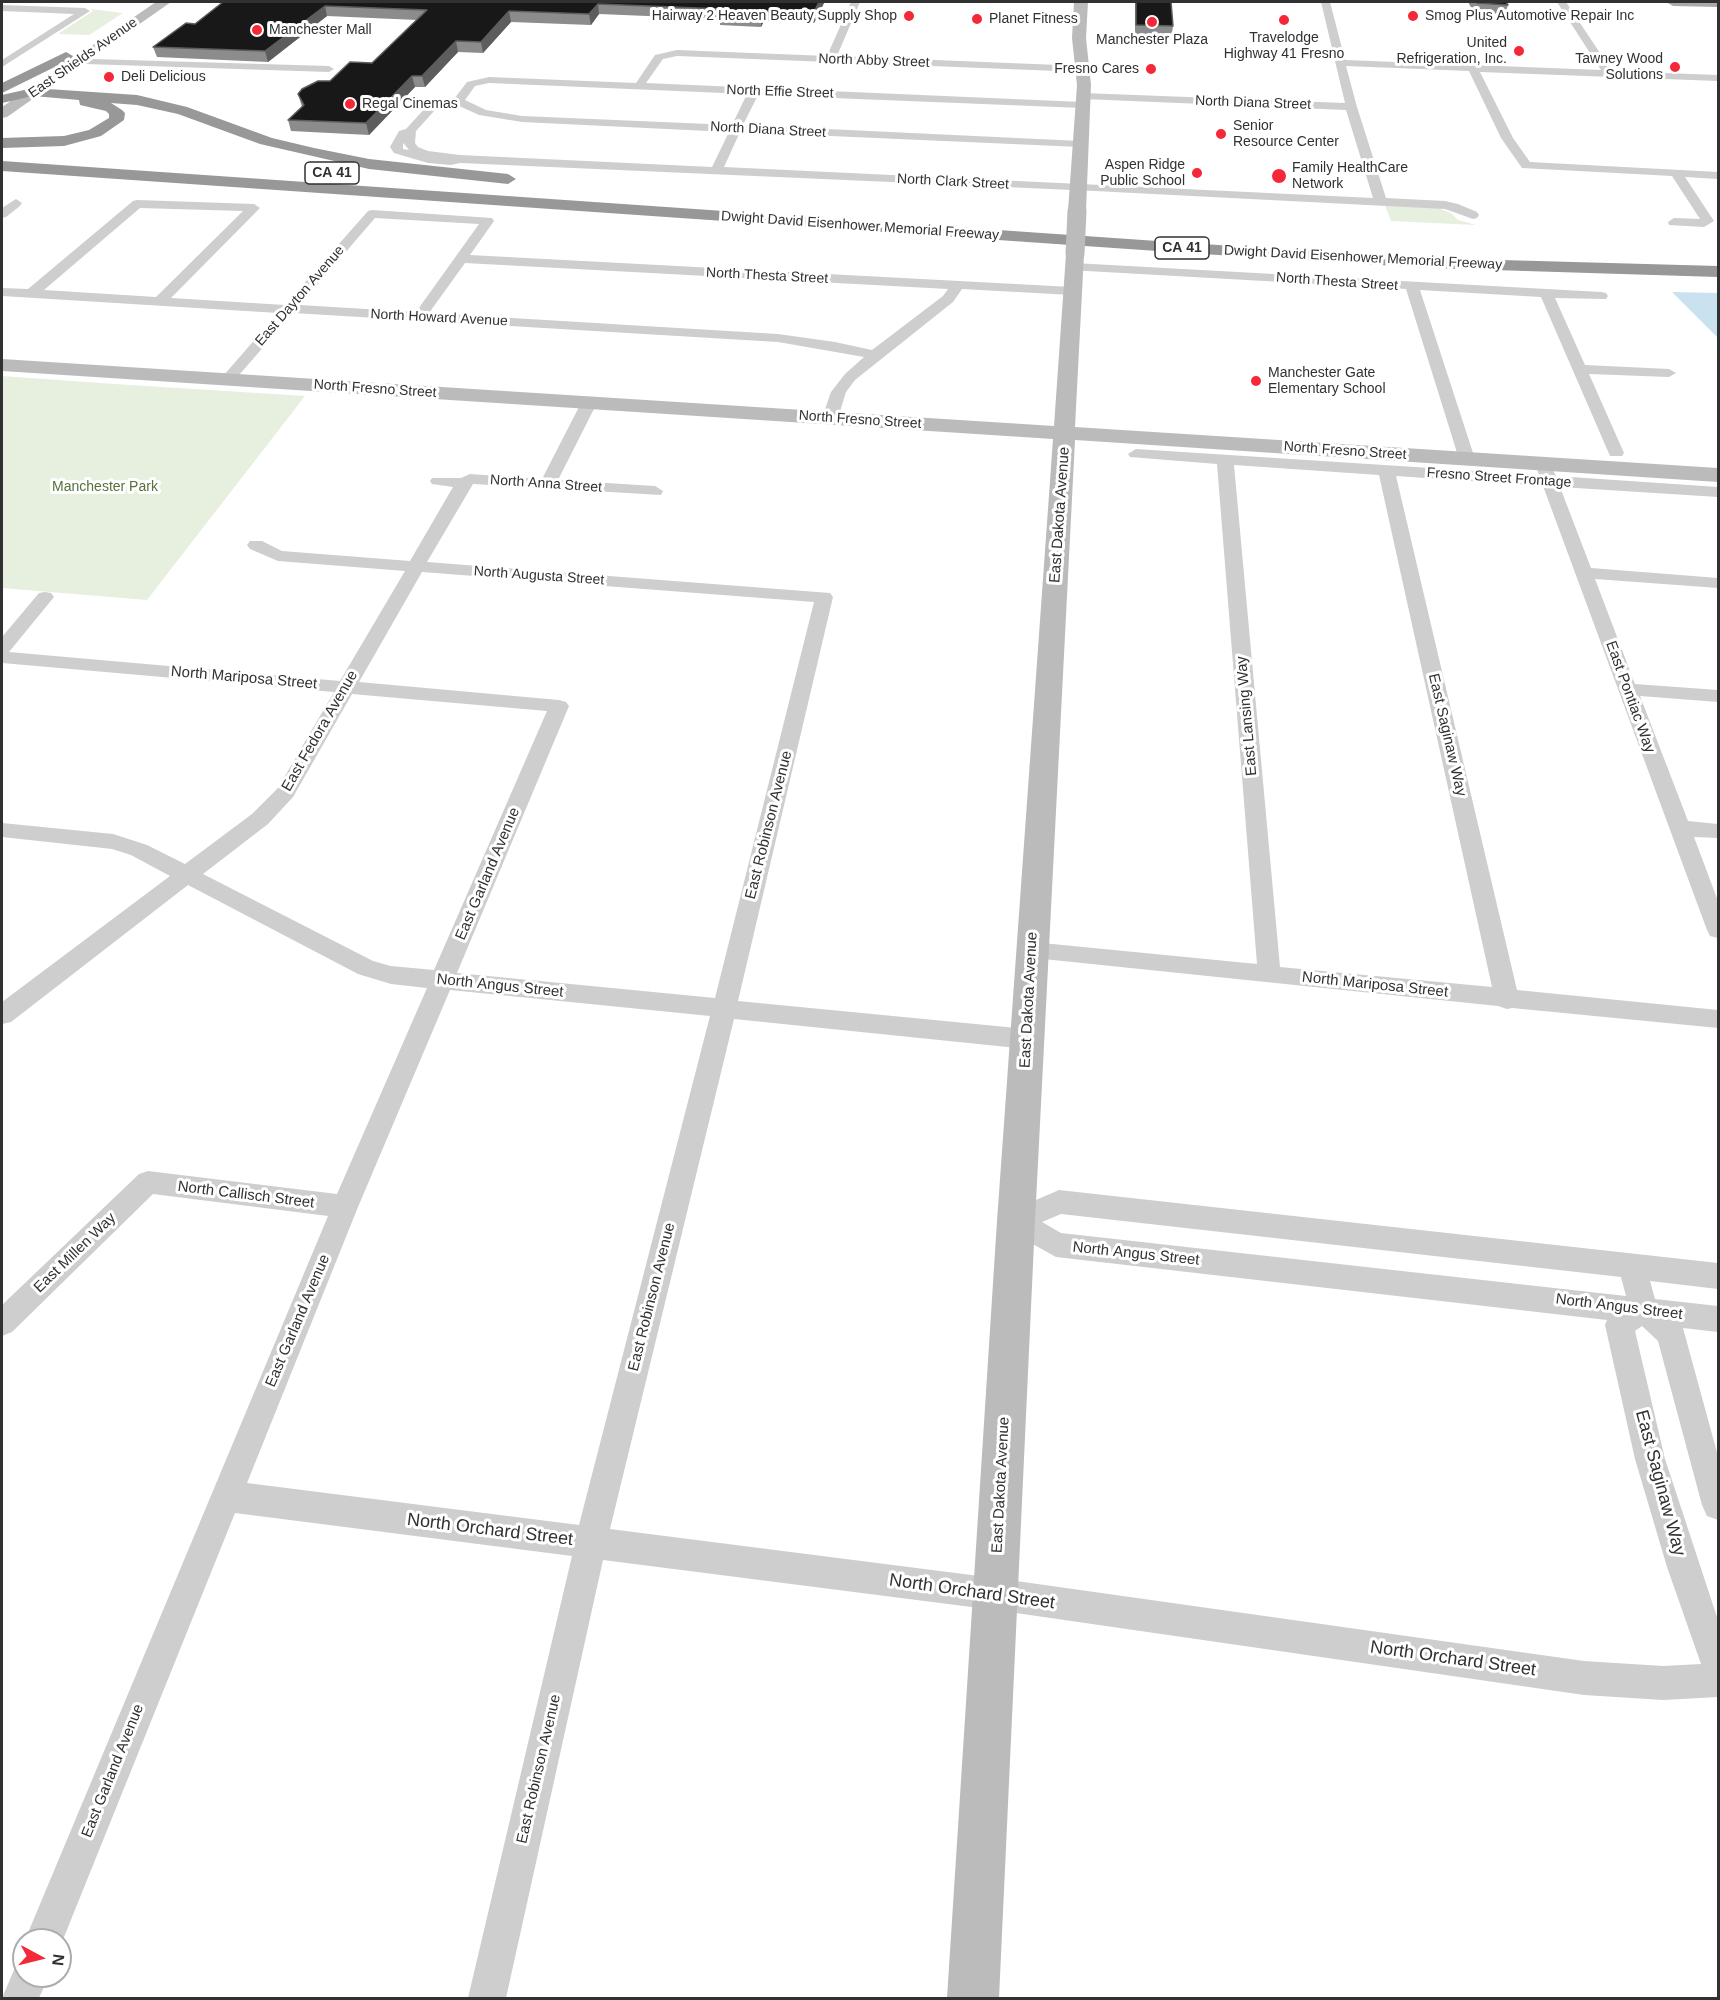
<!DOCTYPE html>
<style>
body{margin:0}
#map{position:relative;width:1720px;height:2000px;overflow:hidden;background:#fff;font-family:Helvetica,sans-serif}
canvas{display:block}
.frame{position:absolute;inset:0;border:3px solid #313131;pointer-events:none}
.north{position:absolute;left:12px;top:1928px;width:60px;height:60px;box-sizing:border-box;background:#fff;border:2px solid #adadad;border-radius:50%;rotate:97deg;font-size:16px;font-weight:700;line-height:24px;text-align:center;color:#313131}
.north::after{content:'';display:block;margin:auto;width:21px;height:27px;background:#f42836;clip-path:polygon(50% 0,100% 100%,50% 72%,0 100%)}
</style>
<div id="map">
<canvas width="1720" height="2000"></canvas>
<div class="frame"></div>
<div class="north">N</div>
</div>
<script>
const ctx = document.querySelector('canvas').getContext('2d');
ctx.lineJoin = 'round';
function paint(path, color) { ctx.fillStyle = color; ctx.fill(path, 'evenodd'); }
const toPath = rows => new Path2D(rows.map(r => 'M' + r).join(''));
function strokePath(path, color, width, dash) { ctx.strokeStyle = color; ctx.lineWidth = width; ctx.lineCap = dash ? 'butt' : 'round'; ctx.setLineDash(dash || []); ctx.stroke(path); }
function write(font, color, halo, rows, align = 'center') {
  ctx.font = font + ' Helvetica,sans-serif'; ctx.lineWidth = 6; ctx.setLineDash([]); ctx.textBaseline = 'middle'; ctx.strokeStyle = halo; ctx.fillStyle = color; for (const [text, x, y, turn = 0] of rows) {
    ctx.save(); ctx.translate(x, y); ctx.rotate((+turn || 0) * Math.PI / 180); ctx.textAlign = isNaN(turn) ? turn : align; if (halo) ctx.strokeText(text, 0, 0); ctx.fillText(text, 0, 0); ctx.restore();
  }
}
paint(toPath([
 [90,9,123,13,89,35,58,34,93,11],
 [1385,205,1438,208,1451,213,1458,220,1476,225,1391,221],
 [2,376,114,384,305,396,147,600,2,588]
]), '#e7efdf');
paint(toPath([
 [1672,292,1718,293,1718,338]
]), '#cae1f0');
paint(toPath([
 [851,2,860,2,837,56,1083,66,1088,69,1083,72,677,56,663,59,646,83,1082,102,1088,105,1082,108,758,95,743,125,1080,141,1086,144,1080,147,740,132,724,167,1373,198,1346,110,1083,99,1078,96,1083,93,1345,103,1321,2,1330,2,1345,60,1601,70,1557,2,1566,2,1612,71,1718,75,1718,81,1480,72,1513,138,1530,162,1718,172,1718,179,1685,177,1714,221,1704,227,1669,225,1668,222,1674,218,1700,219,1672,176,1522,168,1501,138,1469,71,1346,66,1357,107,1386,198,1445,201,1458,204,1477,212,1479,215,1477,218,1473,219,1445,209,1095,191,460,163,451,165,428,163,394,153,390,147,399,131,406,129,427,106,454,99,467,82,489,77,636,83,655,55,677,50,827,56,851,2],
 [489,83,747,94,732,125,522,116,486,110,465,100,475,86,489,83],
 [457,105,479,115,522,122,729,132,712,167,460,155,428,151,418,147,415,143,416,131,435,110,457,105],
 [403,143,405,145,409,150,403,149,403,143],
 [2,5,85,8,90,11,2,67,2,60,74,14,2,11,2,5],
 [59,58,329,66,334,69,329,72,55,63,54,61,59,58],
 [16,199,22,203,20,206,6,217,2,218,2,208,16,199],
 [137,200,254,204,260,208,171,298,285,305,368,211,372,210,492,218,494,221,470,255,1072,287,1079,291,1072,295,962,289,953,302,855,380,846,392,838,418,830,423,822,418,831,392,845,374,864,357,778,342,293,313,233,382,228,384,223,382,220,379,223,376,278,313,2,296,2,288,28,289,133,201,137,200],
 [140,208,243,211,156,297,44,290,140,208],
 [375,218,479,224,416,312,300,305,375,218],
 [465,263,948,289,943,296,872,350,835,342,778,334,429,313,465,263],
 [1074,263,1601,292,1606,293,1608,296,1606,299,1555,298,1585,365,1669,369,1676,373,1669,377,1589,374,1624,453,1622,456,1610,456,1541,297,1420,290,1475,459,1467,464,1459,459,1406,289,1069,270,1067,267,1074,263],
 [589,398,597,403,558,480,655,486,663,491,661,495,473,484,427,562,830,593,833,597,738,1001,1027,1029,1036,1032,1039,1039,1036,1046,1027,1049,734,1019,610,1529,995,1578,1584,1661,1663,1666,1701,1664,1667,1567,1635,1459,1605,1325,1607,1320,1056,1257,1006,1229,1002,1221,1006,1213,1059,1190,1718,1263,1718,1289,1650,1281,1655,1299,1718,1306,1718,1332,1683,1328,1718,1456,1718,1520,1707,1516,1702,1505,1658,1341,1642,1326,1635,1331,1665,1459,1718,1620,1718,1697,1663,1700,1584,1695,995,1610,603,1560,506,1998,468,1998,572,1556,235,1513,60,1947,60,1940,25,1940,328,1216,153,1194,12,1332,2,1336,2,1305,139,1174,148,1171,337,1194,427,988,391,984,358,974,188,885,11,1022,2,1024,2,1002,170,876,131,855,112,849,2,837,2,823,113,834,147,845,185,864,252,814,278,788,334,692,2,663,2,637,39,593,45,592,51,593,54,597,9,652,340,681,405,571,278,561,250,549,247,545,250,541,262,541,282,551,410,561,453,487,432,484,430,481,432,478,461,478,470,474,542,479,581,403,589,398],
 [422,572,814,602,715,998,457,973,569,706,566,702,559,700,359,682,422,572],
 [352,694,547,711,434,970,391,966,373,961,203,874,268,824,293,797,352,694],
 [450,990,710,1016,579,1525,247,1483,358,1207,450,990],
 [1061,1214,1621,1277,1626,1296,1061,1233,1042,1222,1061,1214],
 [1136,449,1539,475,1537,469,1545,464,1551,466,1556,476,1718,487,1718,497,1560,487,1591,568,1718,578,1718,588,1595,579,1635,684,1718,690,1718,702,1640,696,1688,821,1718,824,1718,838,1694,837,1718,901,1718,938,1710,936,1707,930,1543,486,1396,476,1517,990,1718,1010,1718,1028,1512,1008,1507,1009,1498,1006,1024,957,1020,951,1024,945,1032,942,1257,964,1217,464,1130,457,1128,454,1136,449],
 [1234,465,1379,475,1492,987,1280,967,1234,465],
 [24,1959,24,1976,49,1976,39,1998,2,1998,17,1963,24,1959]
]), '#cecece');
paint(toPath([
 [156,2,171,2,7,117,2,118,2,107,156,2],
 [1074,2,1088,2,1086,38,1091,85,1086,211,1083,215,1077,216,1071,215,1068,211,1077,85,1072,38,1074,2],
 [1075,249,1081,250,1084,254,1075,427,1718,468,1718,482,1075,440,1035,1221,999,1998,947,1998,997,1221,1053,439,2,371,2,359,1054,426,1066,254,1069,250,1075,249]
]), '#bbb');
paint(toPath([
 [1666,2,1718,2,1718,7,1673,6,1666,2]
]), '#a9a9a9');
paint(toPath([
 [66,52,73,56,71,59,2,93,2,83,66,52],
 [33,88,137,95,187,107,272,138,314,148,369,159,508,174,516,179,508,184,369,169,260,144,178,114,137,105,111,103,122,110,125,113,124,120,101,136,64,146,2,148,2,138,64,136,89,130,109,118,109,114,106,111,80,105,79,100,33,96,2,103,2,95,33,88],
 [2,161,1186,243,1429,258,1718,266,1718,277,1429,268,1186,253,2,171,2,161]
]), '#989898');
strokePath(toPath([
 [1075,254,1077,211]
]), '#bbb', 19);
paint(toPath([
 [223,2,824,2,824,3,814,23,764,21,761,27,720,25,720,19,599,14,591,25,511,22,483,53,458,52,425,87,415,87,369,135,291,131,288,120,302,107,298,94,372,63,417,20,327,16,268,62,157,57,153,47,195,24],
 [1135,2,1171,2,1173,26,1171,40,1135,38],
 [1468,2,1506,2,1508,5,1505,14,1474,13]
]), '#8c8c8c');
paint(toPath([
 [819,2,824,2,824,3,814,23,814,12],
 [598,4,599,14,591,25,589,14],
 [325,6,327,16,268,62,265,51],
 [509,11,511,22,483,53,481,42],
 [763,11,764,21,761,27,761,16],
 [456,41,458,52,425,87,422,76],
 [412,76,415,87,369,135,366,123]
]), '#5d5d5d');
const building = toPath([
 [223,2,819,2,814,12,763,11,761,16,720,15,723,9,598,4,589,14,509,11,481,42,456,41,422,76,412,76,366,123,288,120,304,105,298,94,302,89,318,81,330,81,350,62,372,63,427,10,325,6,265,51,153,47,186,23,195,24,223,2],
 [1136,2,1171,2,1173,26,1136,25,1136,2],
 [1476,2,1506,2,1508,5,1477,3,1476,2]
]);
paint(building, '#181818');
strokePath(building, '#5d5d5d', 1.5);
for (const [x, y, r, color] of [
 [909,16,6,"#f42836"],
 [1413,16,6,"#f42836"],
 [977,19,6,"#f42836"],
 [1284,20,6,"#f42836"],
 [1152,22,6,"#f42836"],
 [257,30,6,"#f42836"],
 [1519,51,6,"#f42836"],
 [1675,67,6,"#f42836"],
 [1151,69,6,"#f42836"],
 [109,77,6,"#f42836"],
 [350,104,6,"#f42836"],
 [1221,134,6,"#f42836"],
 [1197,173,6,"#f42836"],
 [1279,176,8,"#f42836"],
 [1256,381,6,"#f42836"]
]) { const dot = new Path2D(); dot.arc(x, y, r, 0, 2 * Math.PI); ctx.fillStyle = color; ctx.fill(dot); strokePath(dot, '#fff', 2); }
write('14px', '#313131', '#fff', [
 ["Hairway 2 Heaven Beauty Supply Shop",897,16,"right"],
 ["Smog Plus Automotive Repair Inc",1425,16],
 ["Planet Fitness",989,19],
 ["Manchester Mall",269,30],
 ["Travelodge",1284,38,"center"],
 ["Highway 41 Fresno",1284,54,"center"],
 ["Manchester Plaza",1152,40,"center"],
 ["United",1507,43,"right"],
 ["Refrigeration, Inc.",1507,59,"right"],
 ["Tawney Wood",1663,59,"right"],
 ["Solutions",1663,75,"right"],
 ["Fresno Cares",1139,69,"right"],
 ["Deli Delicious",121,77],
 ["Regal Cinemas",362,104],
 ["Senior",1233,126],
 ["Resource Center",1233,142],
 ["Aspen Ridge",1185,165,"right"],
 ["Public School",1185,181,"right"],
 ["Family HealthCare",1292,168],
 ["Network",1292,184],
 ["Manchester Gate",1268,373],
 ["Elementary School",1268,389]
], 'left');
write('14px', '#313131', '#fff', [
 ["East Shields Avenue",83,58,-35],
 ["North Abby Street",874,61,2],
 ["North Effie Street",780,92,2],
 ["North Diana Street",1253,103,2],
 ["North Diana Street",768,130,3],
 ["North Clark Street",953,182,3],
 ["Dwight David Eisenhower Memorial Freeway",860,226,4],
 ["Dwight David Eisenhower Memorial Freeway",1363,258,3],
 ["North Thesta Street",767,276,3],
 ["North Thesta Street",1337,282,4],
 ["East Dayton Avenue",300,296,-49],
 ["North Howard Avenue",439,318,3],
 ["North Fresno Street",375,389,4],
 ["North Fresno Street",860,420,4],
 ["North Fresno Street",1345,451,4],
 ["Fresno Street Frontage",1499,478,4],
 ["North Anna Street",546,484,4],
 ["North Augusta Street",539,576,4]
]);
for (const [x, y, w] of [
 [332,173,54],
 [1182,248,54]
]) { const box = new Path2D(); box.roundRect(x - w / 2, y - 11, w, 22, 4.5); ctx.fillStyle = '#fff'; ctx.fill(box); strokePath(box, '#313131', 1.5); }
write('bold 14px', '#313131', null, [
 ["CA 41",332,173],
 ["CA 41",1182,248]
]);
write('14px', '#54723a', '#fff', [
 ["Manchester Park",105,487]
]);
write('15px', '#313131', '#fff', [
 ["East Dakota Avenue",1060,515,-86],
 ["North Mariposa Street",244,678,5],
 ["East Pontiac Way",1630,697,70],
 ["East Lansing Way",1247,716,-95],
 ["East Fedora Avenue",320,731,-60],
 ["East Saginaw Way",1447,735,77],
 ["East Robinson Avenue",769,825,-76],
 ["East Garland Avenue",488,874,-67],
 ["North Mariposa Street",1375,985,6],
 ["North Angus Street",500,986,6],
 ["East Dakota Avenue",1029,1000,-87],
 ["North Callisch Street",246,1195,7],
 ["East Millen Way",75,1253,-44],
 ["North Angus Street",1136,1254,6],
 ["East Robinson Avenue",652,1297,-76],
 ["North Angus Street",1619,1307,7],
 ["East Garland Avenue",298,1321,-67],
 ["East Dakota Avenue",1001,1485,-87],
 ["East Robinson Avenue",539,1769,-77],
 ["East Garland Avenue",113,1771,-68]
]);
write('18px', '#313131', '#fff', [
 ["East Saginaw Way",1660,1483,75],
 ["North Orchard Street",490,1530,7],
 ["North Orchard Street",972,1592,8],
 ["North Orchard Street",1453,1659,8]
]);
</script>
